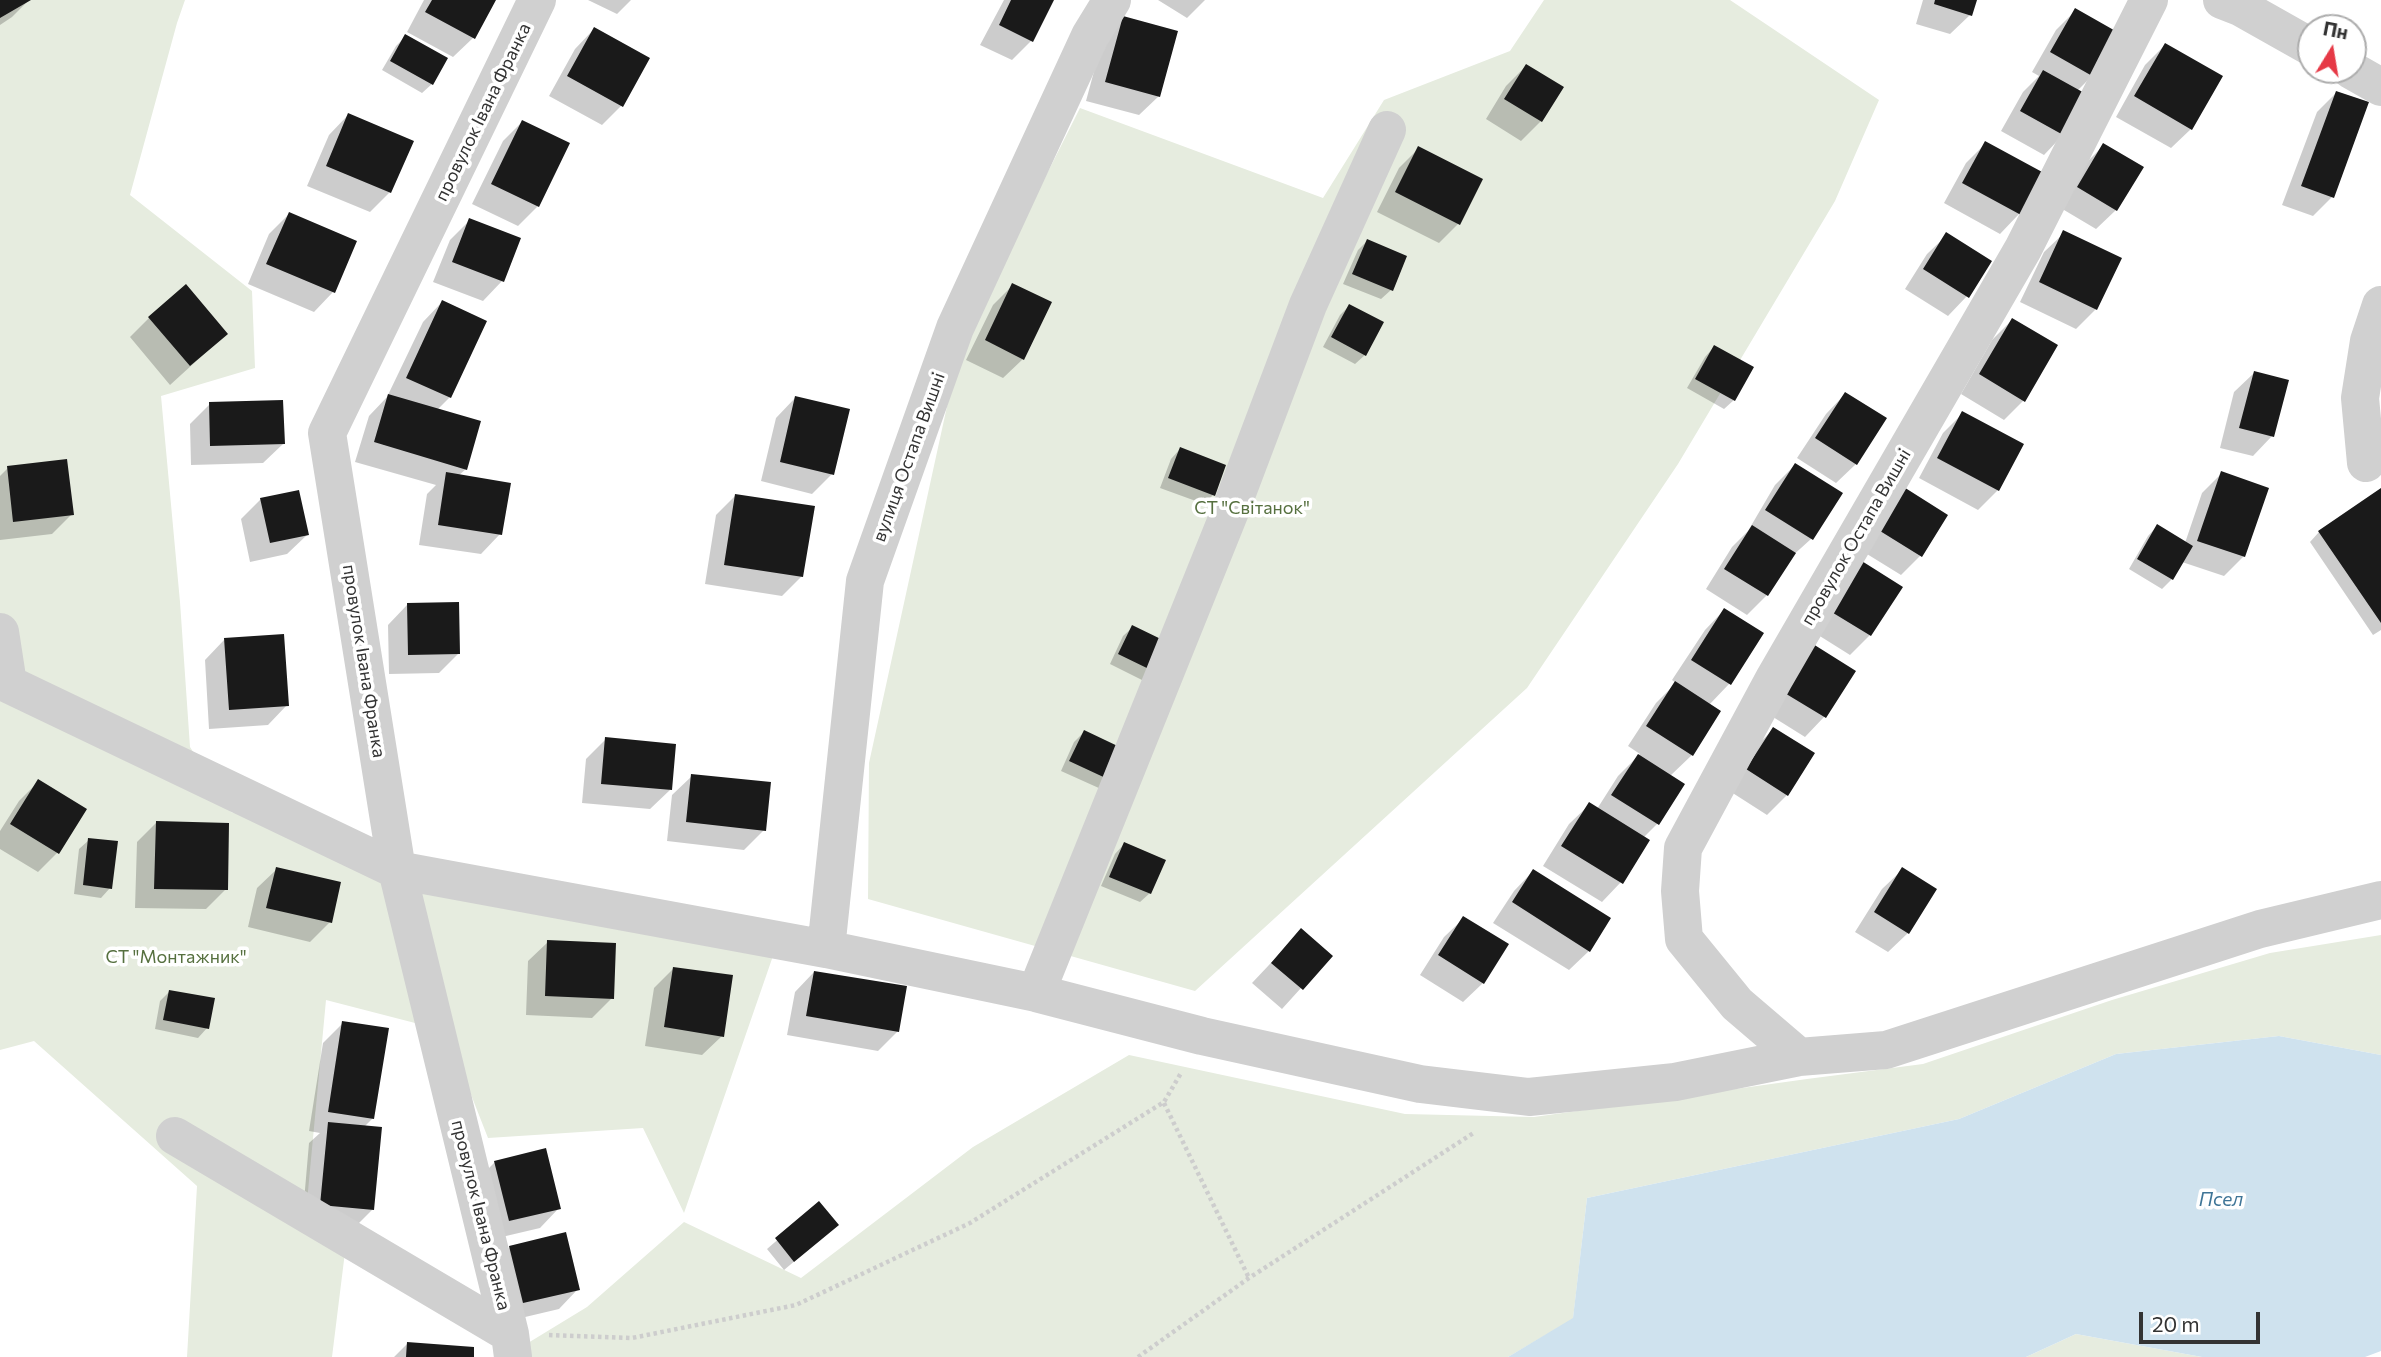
<!DOCTYPE html>
<meta charset="utf-8">
<style>
body{margin:0}
#map{position:relative;width:2381px;height:1357px;overflow:hidden;background:#fff;font-family:Commissioner,sans-serif}
canvas{display:block}
.north{position:absolute;left:2297px;top:14px;width:70px;height:70px;box-sizing:border-box;background:#fff;border:2px solid #adadad;border-radius:50%;rotate:11deg;font-size:19px;font-weight:700;line-height:28px;text-align:center;color:#333}
.north::after{content:'';display:block;margin:auto;width:24px;height:32px;background:#e63946;clip-path:polygon(50% 0,100% 100%,50% 72%,0 100%)}
.scale{position:absolute;left:2139px;top:1312px;width:121px;height:32px;box-sizing:border-box;border:4px solid #333;border-top:0;padding-left:9px;font-size:21px;line-height:24px;white-space:nowrap;color:#333;-webkit-text-stroke:5px #fff;paint-order:stroke}
</style>
<div id="map">
<canvas width="2381" height="1357"></canvas>
<div class="north">Пн</div>
<div class="scale">20 m</div>
</div>
<script>
const ctx = document.querySelector('canvas').getContext('2d');
ctx.lineJoin = 'round';
function paint(path, color) { ctx.fillStyle = color; ctx.fill(path, 'evenodd'); }
const toPath = rows => new Path2D(rows.map(r => 'M' + r).join(''));
function strokePath(path, color, width, dash) { ctx.strokeStyle = color; ctx.lineWidth = width; ctx.lineCap = dash ? 'butt' : 'round'; ctx.setLineDash(dash || []); ctx.stroke(path); }
function write(font, color, halo, rows, align = 'center') {
  ctx.font = font + ' Commissioner,sans-serif'; ctx.lineWidth = 7; ctx.setLineDash([]); ctx.textBaseline = 'middle'; ctx.strokeStyle = halo; ctx.fillStyle = color; for (const [text, x, y, turn = 0] of rows) {
    ctx.save(); ctx.translate(x, y); ctx.rotate((+turn || 0) * Math.PI / 180); ctx.textAlign = isNaN(turn) ? turn : align; if (halo) ctx.strokeText(text, 0, 0); ctx.fillText(text, 0, 0); ctx.restore();
  }
}
paint(toPath([
 [0,0,185,0,177,23,130,195,252,291,255,368,161,396,180,602,190,747,231,812,774,953,684,1213,643,1128,488,1138,446,1031,326,1000,307,1202,345,1252,332,1357,187,1357,197,1186,34,1041,0,1050],
 [1544,0,1730,0,1879,100,1835,201,1678,464,1527,688,1195,991,868,899,869,763,960,347,1080,108,1323,198,1384,100,1510,51],
 [2381,935,2381,1055,2279,1036,2116,1054,1959,1119,1587,1198,1573,1319,1508,1357,505,1357,587,1307,684,1222,801,1278,973,1147,1129,1055,1405,1114,1534,1117,1807,1079,1923,1064,2112,1000,2270,953],
 [2076,1334,2202,1357,2026,1357]
]), '#e6ecdf');
paint(toPath([
 [2279,1036,2381,1055,2381,1351,2365,1357,2202,1357,2076,1334,2026,1357,1508,1357,1573,1318,1587,1198,1959,1119,2116,1054]
]), '#cfe2ee');
paint(toPath([
 [0,0,29,0,12,17,0,25],
 [424,0,494,0,473,38,453,57,407,32],
 [588,0,631,0,617,14],
 [1004,0,1052,0,1031,41,1012,60,980,45],
 [1158,0,1205,0,1187,18],
 [1923,0,1975,0,1970,15,1950,34,1916,24],
 [2076,10,2092,76,2077,91,2063,135,2044,155,2001,131,2023,92,2039,76,2032,72,2056,30],
 [1123,18,1159,96,1139,115,1086,101,1103,38],
 [594,29,622,105,602,125,549,96,575,49],
 [406,36,432,84,422,93,382,70,396,46],
 [2165,45,2191,129,2171,148,2116,117,2145,65],
 [1526,66,1541,121,1521,141,1486,119,1506,86],
 [2336,93,2332,197,2313,216,2282,205,2317,112],
 [348,115,390,192,370,212,307,186,329,135],
 [522,122,538,206,518,226,472,204,503,141],
 [1986,143,2042,173,2019,214,2000,234,1944,203,1966,163],
 [2104,145,2116,210,2096,229,2059,207,2084,165],
 [1419,148,1458,224,1439,243,1377,212,1399,168],
 [289,214,355,242,333,292,314,312,248,284,269,234],
 [470,220,519,239,502,281,483,301,433,282,450,240],
 [2064,233,2096,309,2076,329,2020,302,2044,252],
 [1947,235,1967,296,1948,316,1905,289,1927,254],
 [1367,241,1391,290,1381,299,1343,284,1358,250],
 [1013,285,1023,359,1003,378,966,360,993,305],
 [442,302,450,397,437,410,466,469,458,476,500,534,481,554,419,545,427,494,436,485,355,462,369,416,387,397,423,322],
 [1349,306,1365,355,1355,364,1323,347,1340,315],
 [149,318,226,334,170,385,130,337],
 [2012,320,2024,400,2004,420,1961,394,1992,340],
 [1714,347,1734,400,1724,409,1687,388,1705,357],
 [2254,373,2272,436,2253,456,2220,448,2234,392],
 [1845,394,1856,464,1836,483,1797,458,1826,414],
 [795,398,832,474,812,494,761,481,776,418],
 [210,404,283,444,263,463,191,465,190,424],
 [1963,413,1998,490,1978,510,1919,478,1943,433],
 [1180,449,1213,495,1204,504,1160,488,1171,459],
 [1795,465,1840,493,1811,539,1790,558,1767,595,1747,615,1706,589,1732,547,1748,531,1775,485],
 [8,468,72,514,52,534,0,540,0,476],
 [2222,473,2244,556,2224,576,2182,562,2172,579,2162,589,2129,569,2148,536,2157,526,2185,543,2202,493],
 [2381,490,2381,630,2373,635,2310,542,2319,532],
 [736,495,802,576,782,596,705,584,716,515],
 [261,499,307,535,287,554,250,562,241,519],
 [1879,506,1920,556,1901,575,1854,546],
 [1837,580,1870,635,1850,655,1807,628],
 [407,605,459,653,439,673,389,674,388,625],
 [1724,610,1729,684,1709,705,1692,755,1670,776,1657,824,1643,838,1621,882,1602,902,1543,866,1569,824,1589,805,1597,809,1618,776,1640,754,1628,746,1656,703,1676,683,1672,680,1705,630],
 [1133,627,1165,643,1142,680,1110,664,1123,636],
 [224,640,287,705,268,725,209,729,205,660],
 [1794,666,1853,672,1824,717,1805,737,1765,712],
 [1773,729,1787,795,1767,815,1728,790,1754,749],
 [1084,732,1124,751,1101,789,1061,771,1074,742],
 [606,739,670,790,650,809,582,803,586,759],
 [692,776,764,830,744,850,667,841,672,795],
 [38,782,57,853,38,872,0,849,0,831,19,801],
 [156,823,226,889,206,909,135,908,137,842],
 [89,840,110,888,101,898,74,894,79,849],
 [1124,844,1150,893,1140,902,1101,886,1115,854],
 [277,869,330,922,310,942,248,927,257,888],
 [1902,870,1908,933,1888,952,1855,932,1882,889],
 [1533,871,1589,951,1569,970,1493,923,1514,891],
 [1464,918,1483,983,1463,1002,1420,975,1444,937],
 [1301,931,1330,956,1282,1009,1252,983],
 [548,942,612,998,592,1018,526,1015,528,961],
 [674,968,722,1036,702,1055,645,1046,654,988],
 [814,972,898,1031,878,1051,787,1035,795,992],
 [170,991,207,1028,198,1038,155,1029,160,1001],
 [343,1023,373,1118,364,1127,373,1209,353,1229,302,1224,309,1143,320,1133,309,1131,323,1043],
 [495,1162,559,1208,540,1228,489,1240,475,1182],
 [819,1204,827,1234,784,1270,767,1249],
 [510,1247,578,1289,559,1309,504,1322,490,1267],
 [407,1344,472,1357,394,1357]
]), '#0003');
paint(toPath([
 [0,0,31,0,0,18],
 [432,0,496,0,475,39,425,12],
 [1011,0,1054,0,1033,42,999,25],
 [1935,0,1977,0,1972,16,1934,4],
 [2075,8,2119,33,2094,77,2050,52],
 [1123,16,1178,31,1160,97,1105,82],
 [594,27,650,58,623,107,567,76],
 [405,34,448,58,433,85,390,61],
 [2165,43,2223,76,2192,130,2134,96],
 [1526,64,1564,87,1542,122,1504,99],
 [2043,70,2088,95,2065,136,2020,111],
 [2336,91,2369,102,2334,198,2301,186],
 [348,113,414,141,391,193,326,166],
 [522,120,570,143,539,207,491,184],
 [1985,141,2044,173,2021,215,1962,183],
 [2103,143,2144,167,2117,211,2077,187],
 [1418,146,1483,179,1460,225,1395,192],
 [289,212,357,241,335,293,266,264],
 [469,218,521,238,504,282,452,262],
 [2063,230,2122,258,2097,310,2039,282],
 [1946,232,1992,261,1969,298,1923,269],
 [1367,239,1407,256,1393,291,1352,274],
 [1012,283,1052,302,1024,360,985,340],
 [186,284,228,334,190,366,148,317],
 [442,300,487,321,451,398,406,378],
 [1349,304,1384,322,1366,356,1331,337],
 [2012,318,2058,345,2025,402,1979,374],
 [1714,345,1754,367,1735,401,1695,379],
 [2254,371,2289,380,2274,437,2239,428],
 [1845,392,1887,418,1857,465,1815,438],
 [388,394,481,421,467,470,374,442],
 [795,396,850,409,834,475,780,462],
 [283,400,285,444,210,446,209,402],
 [1962,411,2024,444,1999,491,1937,458],
 [1180,447,1226,465,1215,496,1168,478],
 [67,459,74,515,13,522,7,466],
 [1795,463,1843,493,1813,540,1765,510],
 [2221,471,2269,488,2245,557,2197,541],
 [446,472,511,483,502,535,438,525],
 [1899,484,1948,515,1922,557,1872,526],
 [2381,488,2381,623,2318,531],
 [299,490,309,535,270,543,260,498],
 [735,494,815,506,803,577,724,565],
 [2157,524,2193,546,2173,580,2137,559],
 [1752,525,1796,553,1768,596,1724,569],
 [1857,558,1903,587,1871,636,1825,608],
 [459,602,460,654,408,655,407,603],
 [1724,608,1764,633,1731,685,1691,660],
 [1132,625,1167,642,1153,671,1118,654],
 [284,634,289,706,229,710,224,638],
 [1813,644,1856,671,1826,718,1783,692],
 [1675,681,1721,711,1693,756,1646,726],
 [1773,727,1815,753,1788,796,1746,769],
 [1084,730,1126,750,1112,781,1069,761],
 [605,737,676,744,672,790,601,784],
 [1638,754,1685,784,1659,825,1611,795],
 [691,774,771,782,766,831,686,822],
 [38,779,87,809,59,854,10,824],
 [1589,802,1650,840,1623,884,1561,846],
 [156,821,229,823,228,890,154,889],
 [88,838,118,841,112,889,83,885],
 [1124,842,1166,860,1151,894,1109,877],
 [276,867,341,882,332,923,266,908],
 [1902,867,1937,889,1909,934,1874,912],
 [1533,869,1611,918,1590,952,1512,902],
 [1463,916,1509,944,1484,984,1438,955],
 [1301,928,1333,956,1303,990,1271,963],
 [547,940,616,943,614,999,545,996],
 [673,967,733,975,724,1037,664,1027],
 [814,971,907,986,899,1032,806,1016],
 [169,990,215,998,209,1029,163,1020],
 [342,1021,389,1028,374,1119,328,1112],
 [328,1122,382,1127,374,1210,320,1205],
 [546,1148,561,1209,509,1221,494,1161],
 [819,1201,839,1225,794,1262,775,1238],
 [566,1232,580,1290,523,1303,509,1246],
 [407,1342,474,1347,474,1357,406,1357]
]), '#1a1a1a');
strokePath(toPath([
 [1164,1103,1249,1278],
 [549,1335,632,1338,796,1305,970,1223,1164,1102,1181,1073],
 [1138,1357,1249,1278,1475,1132]
]), '#cdcdcd', 4.5, [3.5, 3.5]);
strokePath(toPath([
 [2222,0,2240,7,2311,47],
 [2351,70,2381,87],
 [2366,463,2360,398,2369,341,2381,305],
 [0,632,8,684,397,870,826,949,1036,993,1202,1036,1420,1084,1529,1097,1675,1082,1799,1057,1886,1050,2260,929,2381,900],
 [826,949,865,581,955,328,1090,36,1112,0],
 [1036,993,1231,509,1308,305,1387,130],
 [1799,1057,1737,1004,1684,939,1680,891,1683,848,1774,679,2023,249,2149,0],
 [175,1136,510,1334],
 [513,1357,510,1334,397,870,327,433,537,0]
]), '#d0d0d0', 38);
write('18px', '#333', '#fff', [
 ["провулок Івана Франка",483,112,-64],
 ["вулиця Остапа Вишні",909,457,-70],
 ["провулок Остапа Вишні",1856,537,-60],
 ["провулок Івана Франка",364,661,81],
 ["провулок Івана Франка",481,1215,76]
]);
write('18px', '#56703f', '#fff', [
 ["СТ \"Світанок\"",1252,508],
 ["СТ \"Монтажник\"",176,957]
]);
write('italic 19px', '#3f7597', '#fff', [
 ["Псел",2221,1200]
]);
</script>
